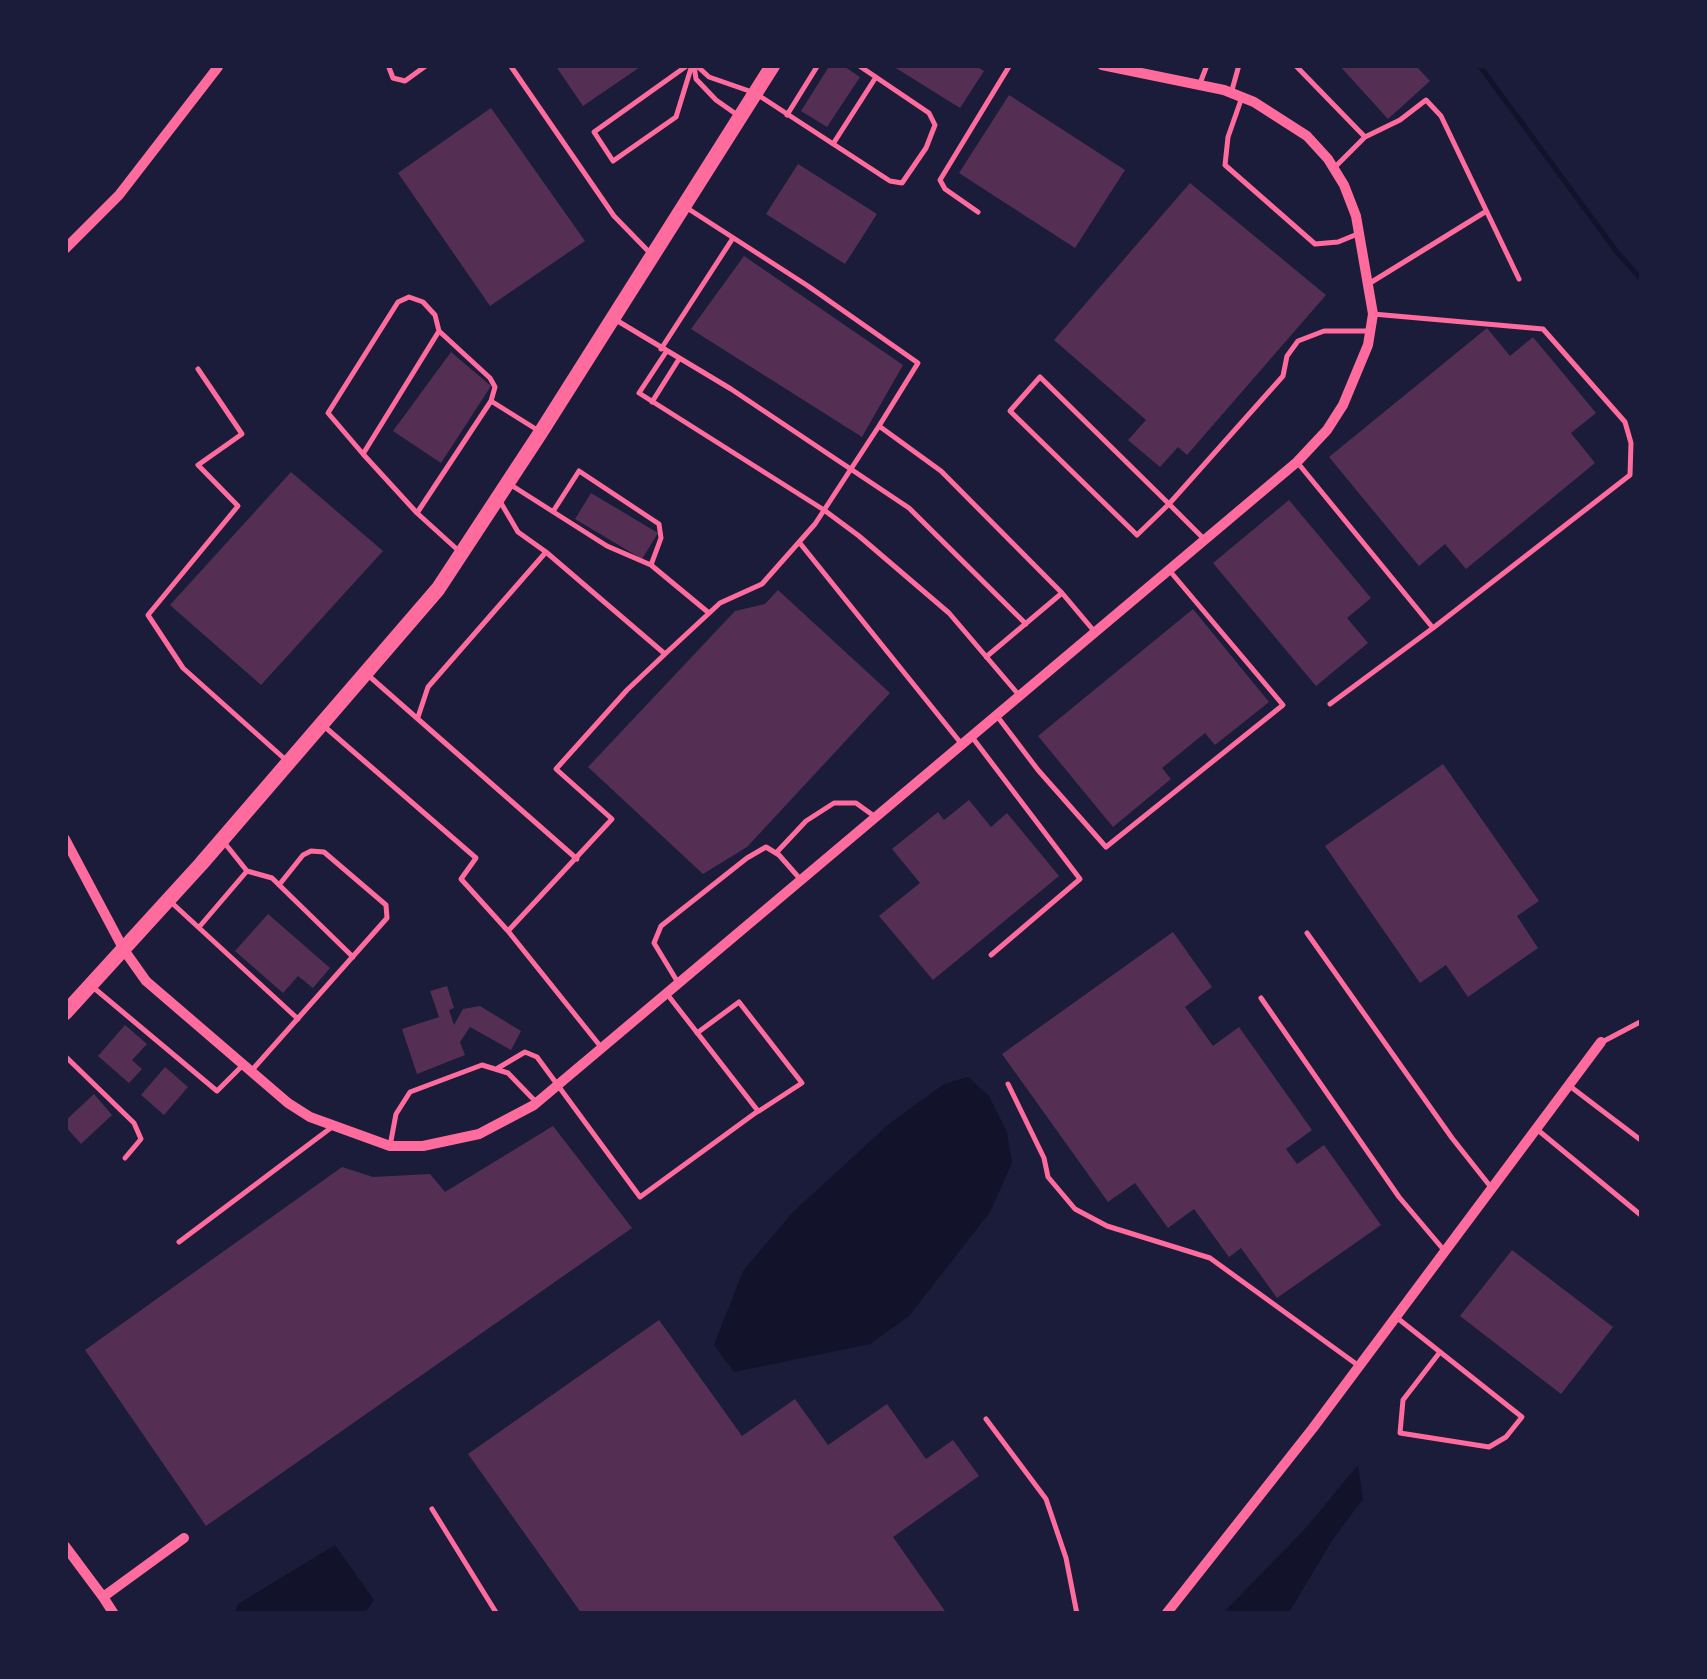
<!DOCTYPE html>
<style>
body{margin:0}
#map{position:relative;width:1707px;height:1679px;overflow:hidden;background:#1b1b3a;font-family:"IBM Plex Sans",sans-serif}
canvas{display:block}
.frame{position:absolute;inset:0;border:68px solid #1b1b3a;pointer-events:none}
</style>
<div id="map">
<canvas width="1707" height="1679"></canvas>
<div class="frame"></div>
</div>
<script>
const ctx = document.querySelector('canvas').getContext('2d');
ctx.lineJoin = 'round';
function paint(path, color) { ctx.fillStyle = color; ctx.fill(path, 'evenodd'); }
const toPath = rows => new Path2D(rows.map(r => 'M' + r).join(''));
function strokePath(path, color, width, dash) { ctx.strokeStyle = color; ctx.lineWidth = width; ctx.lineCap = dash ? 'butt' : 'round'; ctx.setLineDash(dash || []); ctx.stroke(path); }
paint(toPath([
 [968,1077,989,1096,1007,1132,1012,1163,990,1212,909,1316,870,1344,734,1372,714,1345,743,1271,793,1212,889,1124,944,1084],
 [1358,1465,1363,1499,1333,1539,1288,1614,1222,1614,1304,1530],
 [335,1545,374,1600,364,1614,234,1614,238,1604]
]), '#12122b');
strokePath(toPath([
 [1479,65,1617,252,1642,280]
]), '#12122b', 5);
paint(toPath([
 [555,65,643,65,583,106],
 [830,65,842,65,860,77,827,127,801,111],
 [891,65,974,65,984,71,960,108],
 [1339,65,1415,65,1430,81,1388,119],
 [1009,95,1125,170,1075,248,959,173],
 [491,108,585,241,490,306,398,173],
 [798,164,877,214,845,264,766,214],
 [1190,183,1326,295,1187,455,1178,447,1160,467,1128,440,1146,420,1054,340],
 [744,256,903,365,862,437,691,329],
 [1487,328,1510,356,1533,337,1596,413,1571,433,1595,463,1466,569,1445,544,1419,566,1329,457],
 [451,352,491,386,441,463,393,431],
 [291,472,383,551,261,685,170,605],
 [591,493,658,533,642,559,575,519],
 [1289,500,1371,598,1347,618,1368,643,1316,686,1213,563],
 [778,590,890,693,747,847,703,874,588,767,735,611,765,604],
 [1193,609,1269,702,1215,745,1205,733,1162,768,1171,779,1113,827,1038,736],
 [1443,764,1539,901,1517,916,1538,948,1468,997,1446,965,1420,983,1325,846],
 [969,800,991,827,1007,813,1059,876,933,980,879,916,920,883,892,849,938,812,944,820],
 [268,914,330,968,313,988,298,976,283,993,235,951],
 [1173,932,1212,987,1185,1007,1213,1046,1239,1027,1312,1130,1286,1149,1297,1164,1324,1145,1381,1225,1277,1298,1241,1248,1229,1257,1194,1209,1168,1228,1135,1183,1108,1202,1002,1054],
 [447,986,454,1008,449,1010,454,1025,463,1009,480,1006,521,1031,511,1050,470,1027,460,1042,465,1055,417,1074,402,1029,439,1017,430,991],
 [125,1025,147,1044,132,1060,142,1069,129,1083,98,1056],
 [165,1067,188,1087,164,1115,141,1095],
 [94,1094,112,1115,81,1144,65,1126,65,1121],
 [553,1126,632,1228,206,1526,85,1350,342,1167,373,1177,430,1174,445,1192],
 [1512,1250,1613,1327,1561,1394,1460,1316],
 [659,1320,742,1436,795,1399,828,1445,887,1404,926,1459,953,1440,979,1476,893,1537,947,1614,582,1614,468,1454]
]), '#542f53');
strokePath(toPath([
 [388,65,393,78,405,81,427,65],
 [510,65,614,216,651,254],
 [688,65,594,132,613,161,676,117,692,65],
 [694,65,696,79,716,100,736,114],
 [696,65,709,77,755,93,890,181,902,183,926,148,935,125,929,113,858,65],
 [1295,65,1365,137],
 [1199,86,1207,65],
 [1232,90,1239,65],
 [1242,97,1228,137,1225,165,1315,244,1338,242,1360,233],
 [787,115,818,65],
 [833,144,876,77],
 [1336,166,1365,137,1400,120,1426,100,1441,116,1519,279],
 [687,208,808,286,918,363,879,426],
 [978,212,945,189,940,180,1010,65],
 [1370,283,1485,212],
 [616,320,731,389,909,508,1026,624],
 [439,331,363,454,417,513,460,552],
 [661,349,733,238],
 [666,352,639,393,824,510,859,536,949,613,1018,694],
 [198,369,242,434,198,465,238,506,148,615,183,668,287,761],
 [491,401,539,431],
 [652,402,679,359],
 [363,454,328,413,398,302,409,297,423,302,435,315,439,331,490,378,495,387,491,401,417,513],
 [1297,462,1433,628,1630,475,1631,443,1625,422,1543,329,1373,314],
 [511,485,607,546,651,565,709,613],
 [501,503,518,532,546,552,665,654,627,690,556,769,612,819,508,931],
 [554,510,579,471,659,524,661,538,651,565],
 [1203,538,1169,504,1040,377,1010,411,1137,535,1169,504,1283,376,1287,356,1298,341,1324,331,1368,331],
 [799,542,960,742],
 [665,654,720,603,762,584,815,524,879,426,941,471,1062,593,1094,631],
 [986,657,1062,593],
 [369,676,577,859],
 [1330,704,1433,628],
 [997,716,1038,770,1106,847,1283,705,1169,570],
 [418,717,428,687,546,552],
 [325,727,476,858,461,879,508,931,601,1047],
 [972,737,1080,879,991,955],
 [223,841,247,871,272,878,353,957],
 [776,853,806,821,834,803,856,803,874,816],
 [172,903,298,1019],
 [200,926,247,871],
 [1307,933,1452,1138,1490,1186],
 [677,981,654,943,661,926,747,858,766,847,779,855,801,880],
 [94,988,217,1091,243,1065],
 [1261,998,1399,1197,1443,1249],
 [697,1033,739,1002,802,1083,759,1111],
 [1604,1041,1642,1021],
 [65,1056,134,1123,141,1139,125,1158],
 [498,1068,525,1052,537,1057,640,1197,758,1111,667,994],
 [253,1069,387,918,386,905,324,852,311,851,303,855,279,885],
 [1008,1084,1044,1158,1048,1177,1075,1209,1107,1226,1210,1258,1359,1366],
 [1571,1087,1642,1141],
 [1539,1131,1642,1216],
 [390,1146,396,1114,410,1092,482,1065,508,1073,535,1101],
 [179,1242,332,1127],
 [1396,1317,1522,1417,1506,1437,1489,1447,1400,1433,1403,1400,1440,1352],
 [986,1419,1046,1499,1066,1558,1077,1614],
 [432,1509,497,1614]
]), '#ff6b9d', 5);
strokePath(toPath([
 [65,249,119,195,218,67],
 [65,839,124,950,146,981,288,1103,310,1117,390,1146,423,1146,479,1134,534,1105,1297,462,1327,430,1343,405,1368,345,1373,314,1356,216,1344,185,1328,159,1307,136,1254,102,1224,90,1102,65],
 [65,1546,103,1597,184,1538],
 [103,1597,114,1614],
 [1166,1614,1313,1428,1601,1042]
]), '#ff6b9d', 10);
strokePath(toPath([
 [65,1013,201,864,438,589,541,432,773,65]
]), '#ff6b9d', 15);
</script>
